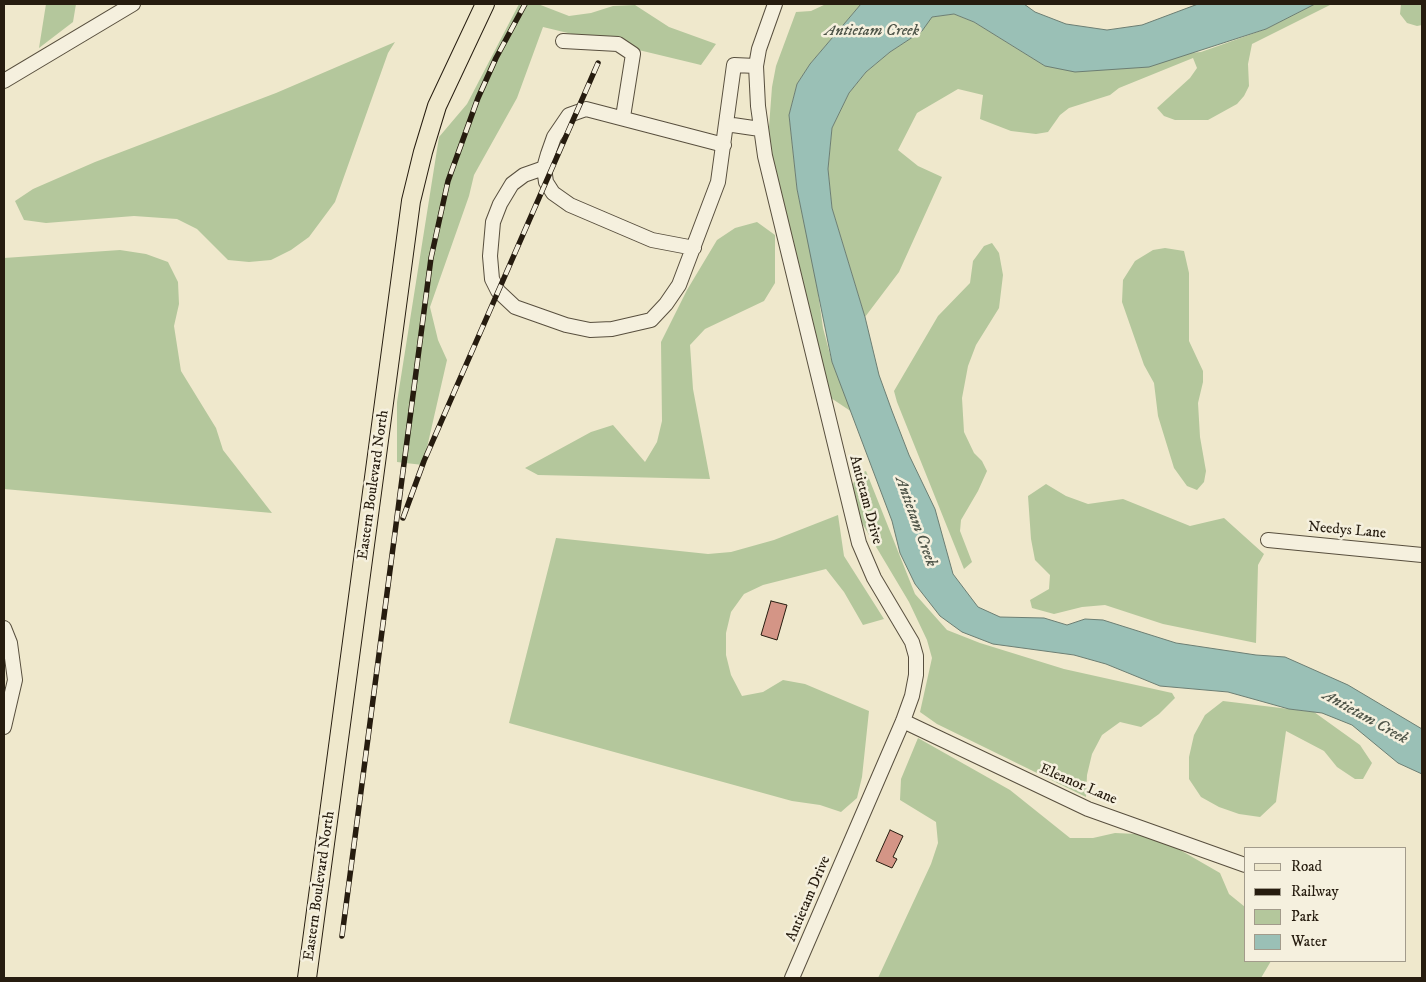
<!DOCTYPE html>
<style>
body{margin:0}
#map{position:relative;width:1426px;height:982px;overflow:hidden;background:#efe8cc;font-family:"IM FELL DW Pica",serif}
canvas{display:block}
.frame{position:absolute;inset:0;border:5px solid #261c0f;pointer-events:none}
.legend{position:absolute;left:1244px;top:847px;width:162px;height:115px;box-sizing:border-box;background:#f5f0de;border:1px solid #a29b8b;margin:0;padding:6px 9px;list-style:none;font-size:15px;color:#261c0f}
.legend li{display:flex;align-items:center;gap:10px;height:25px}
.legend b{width:25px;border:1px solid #a29b8b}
</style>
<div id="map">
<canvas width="1426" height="982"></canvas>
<div class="frame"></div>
<ul class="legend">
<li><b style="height:6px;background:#efe8cc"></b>Road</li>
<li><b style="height:6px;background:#261c0f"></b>Railway</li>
<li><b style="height:14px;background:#b4c79c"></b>Park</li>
<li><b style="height:14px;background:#9ac0b6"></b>Water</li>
</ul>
</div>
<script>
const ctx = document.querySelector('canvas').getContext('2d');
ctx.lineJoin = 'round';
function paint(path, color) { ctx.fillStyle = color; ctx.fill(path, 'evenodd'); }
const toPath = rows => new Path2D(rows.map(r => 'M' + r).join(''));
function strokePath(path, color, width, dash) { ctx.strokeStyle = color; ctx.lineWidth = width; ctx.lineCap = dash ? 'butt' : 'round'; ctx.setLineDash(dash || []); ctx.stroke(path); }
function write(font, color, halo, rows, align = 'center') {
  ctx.font = font + ' "IM FELL DW Pica",serif'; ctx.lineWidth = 5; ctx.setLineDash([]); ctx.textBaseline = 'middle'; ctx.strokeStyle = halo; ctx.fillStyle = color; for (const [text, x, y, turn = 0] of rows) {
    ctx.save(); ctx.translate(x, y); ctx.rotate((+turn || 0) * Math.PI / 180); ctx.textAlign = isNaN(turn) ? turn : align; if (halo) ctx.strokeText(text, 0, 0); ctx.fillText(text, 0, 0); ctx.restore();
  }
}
paint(toPath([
 [46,4,76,4,73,22,39,48],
 [519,4,538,4,569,16,591,13,613,6,635,5,669,27,716,44,701,65,543,27,517,98,474,175,469,196,430,307,438,340,447,360,423,465,397,462,397,402,439,137,467,104],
 [826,4,861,4,810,64,797,84,789,115,797,189,815,272,823,328,832,362,852,412,831,398,768,140,772,87,776,66,796,12,811,11],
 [1315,4,1332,4,1252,44,1248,64,1249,86,1244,96,1237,104,1208,120,1175,120,1164,116,1157,108,1190,78,1197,68,1193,58,1119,88,1110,95,1069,108,1060,115,1048,132,1036,134,1011,131,980,119,983,95,958,89,917,113,898,150,918,166,942,177,899,272,865,317,832,208,828,169,832,128,849,93,866,72,890,52,922,31,931,17,954,14,974,22,1045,66,1201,52,1266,29],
 [1401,4,1422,4,1422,25,1417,26,1407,23,1400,14],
 [395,42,388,53,335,202,309,237,291,250,271,260,249,262,228,260,197,229,177,219,134,216,46,223,24,220,15,201,33,189,95,162,276,93],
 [757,222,775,235,775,283,764,301,705,329,690,345,693,389,710,479,538,475,525,468,591,432,613,425,645,462,657,442,662,421,661,342,687,290,717,240,735,228],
 [992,243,999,253,1003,275,999,308,976,345,968,366,962,398,964,432,974,453,982,461,987,471,978,491,961,520,960,531,972,562,964,569,897,402,894,391,938,316,970,283,973,261,984,246],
 [1165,248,1184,251,1189,273,1189,341,1203,371,1203,382,1198,403,1200,437,1206,471,1204,482,1197,490,1187,486,1174,468,1158,416,1154,383,1144,365,1122,302,1123,280,1135,261,1153,250],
 [120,250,146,254,168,262,178,282,179,304,174,326,181,371,216,428,223,450,272,513,4,489,4,258],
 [866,471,915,594,947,630,980,643,1064,669,1172,693,1175,698,1159,714,1141,727,1120,722,1102,735,1092,754,1087,775,1086,797,937,724,920,712,932,658,927,640,909,602,847,498,857,475],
 [1046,484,1066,496,1088,504,1123,499,1190,526,1224,518,1264,554,1258,565,1256,643,1163,624,1105,605,1082,607,1054,614,1032,608,1030,600,1049,589,1050,575,1035,560,1031,539,1028,496],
 [838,515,844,556,884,619,863,625,844,592,826,569,763,585,744,594,731,612,726,633,726,655,731,675,742,696,763,692,783,680,805,684,869,711,862,777,857,798,841,812,820,805,792,801,509,723,556,538,708,554,731,552,774,540],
 [1223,701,1314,712,1360,745,1372,763,1363,779,1355,779,1337,767,1324,751,1286,731,1276,802,1260,817,1239,814,1219,807,1201,797,1189,779,1189,757,1194,735,1205,715],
 [918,738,1010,790,1070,838,1093,838,1115,833,1137,834,1161,839,1220,873,1229,894,1245,907,1245,961,1271,961,1261,978,878,978,931,864,938,843,936,822,900,800,901,779]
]), '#b4c79c');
const water = toPath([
 [861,4,1024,4,1035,12,1066,24,1107,30,1142,25,1198,4,1315,4,1266,29,1149,67,1075,72,1045,66,974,22,954,14,932,17,922,31,890,52,866,72,849,93,832,128,828,169,832,208,865,317,879,375,892,411,909,455,935,509,953,574,978,607,1000,617,1044,618,1067,625,1085,619,1103,620,1176,643,1256,655,1285,657,1348,685,1422,729,1422,774,1398,763,1352,725,1322,713,1289,709,1228,692,1160,686,1106,664,1074,655,993,644,962,632,940,616,915,584,900,553,892,521,832,362,797,189,789,115,797,84,810,64,861,4]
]);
paint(water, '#9ac0b6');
strokePath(water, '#6c7e73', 1);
const building = toPath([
 [771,601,787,605,777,640,761,635,771,601],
 [890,830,903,836,893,857,897,859,892,868,876,861,890,830]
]);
paint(building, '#d49586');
strokePath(building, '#261c0f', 1);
const minor = toPath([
 [775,4,759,49,756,66,758,106,765,156,859,543,874,578,912,642,916,656,916,675,912,696,903,721,792,978],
 [563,41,618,44,633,54,623,117],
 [4,81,133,4],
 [726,124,760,129],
 [544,168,524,175,512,184,500,204,493,222,490,256,492,279,498,291,515,307,566,325,590,330,612,329,651,320,666,304,679,285,718,182,734,65,756,66],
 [694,248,652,240,570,205,553,193,546,182,544,168,548,154,554,137,569,115,586,109,724,145],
 [1268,540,1422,555],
 [4,628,10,643,15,680,4,727],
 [903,721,1088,809,1245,865]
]);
const major = toPath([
 [307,978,411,201,423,152,437,106,485,4]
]);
strokePath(minor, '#584f3e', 16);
strokePath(major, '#261c0f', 20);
strokePath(minor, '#f5f0de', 14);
strokePath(major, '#efe8cc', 18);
const rail = toPath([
 [403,518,424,461,598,63],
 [342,936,431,258,448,181,478,98,496,58,525,4]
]);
strokePath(rail, '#261c0f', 5.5);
strokePath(rail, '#f5f0de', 4, [11]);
write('15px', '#261c0f', '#f5f0de', [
 ["Eastern Boulevard North",374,485,-82],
 ["Antietam Drive",865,500,75],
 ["Needys Lane",1347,531,5],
 ["Eleanor Lane",1078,785,23],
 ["Eastern Boulevard North",320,886,-82],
 ["Antietam Drive",809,899,-67]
]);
write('italic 16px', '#4f5549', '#f5f0de', [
 ["Antietam Creek",872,32],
 ["Antietam Creek",915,522,70],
 ["Antietam Creek",1365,718,29]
]);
</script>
